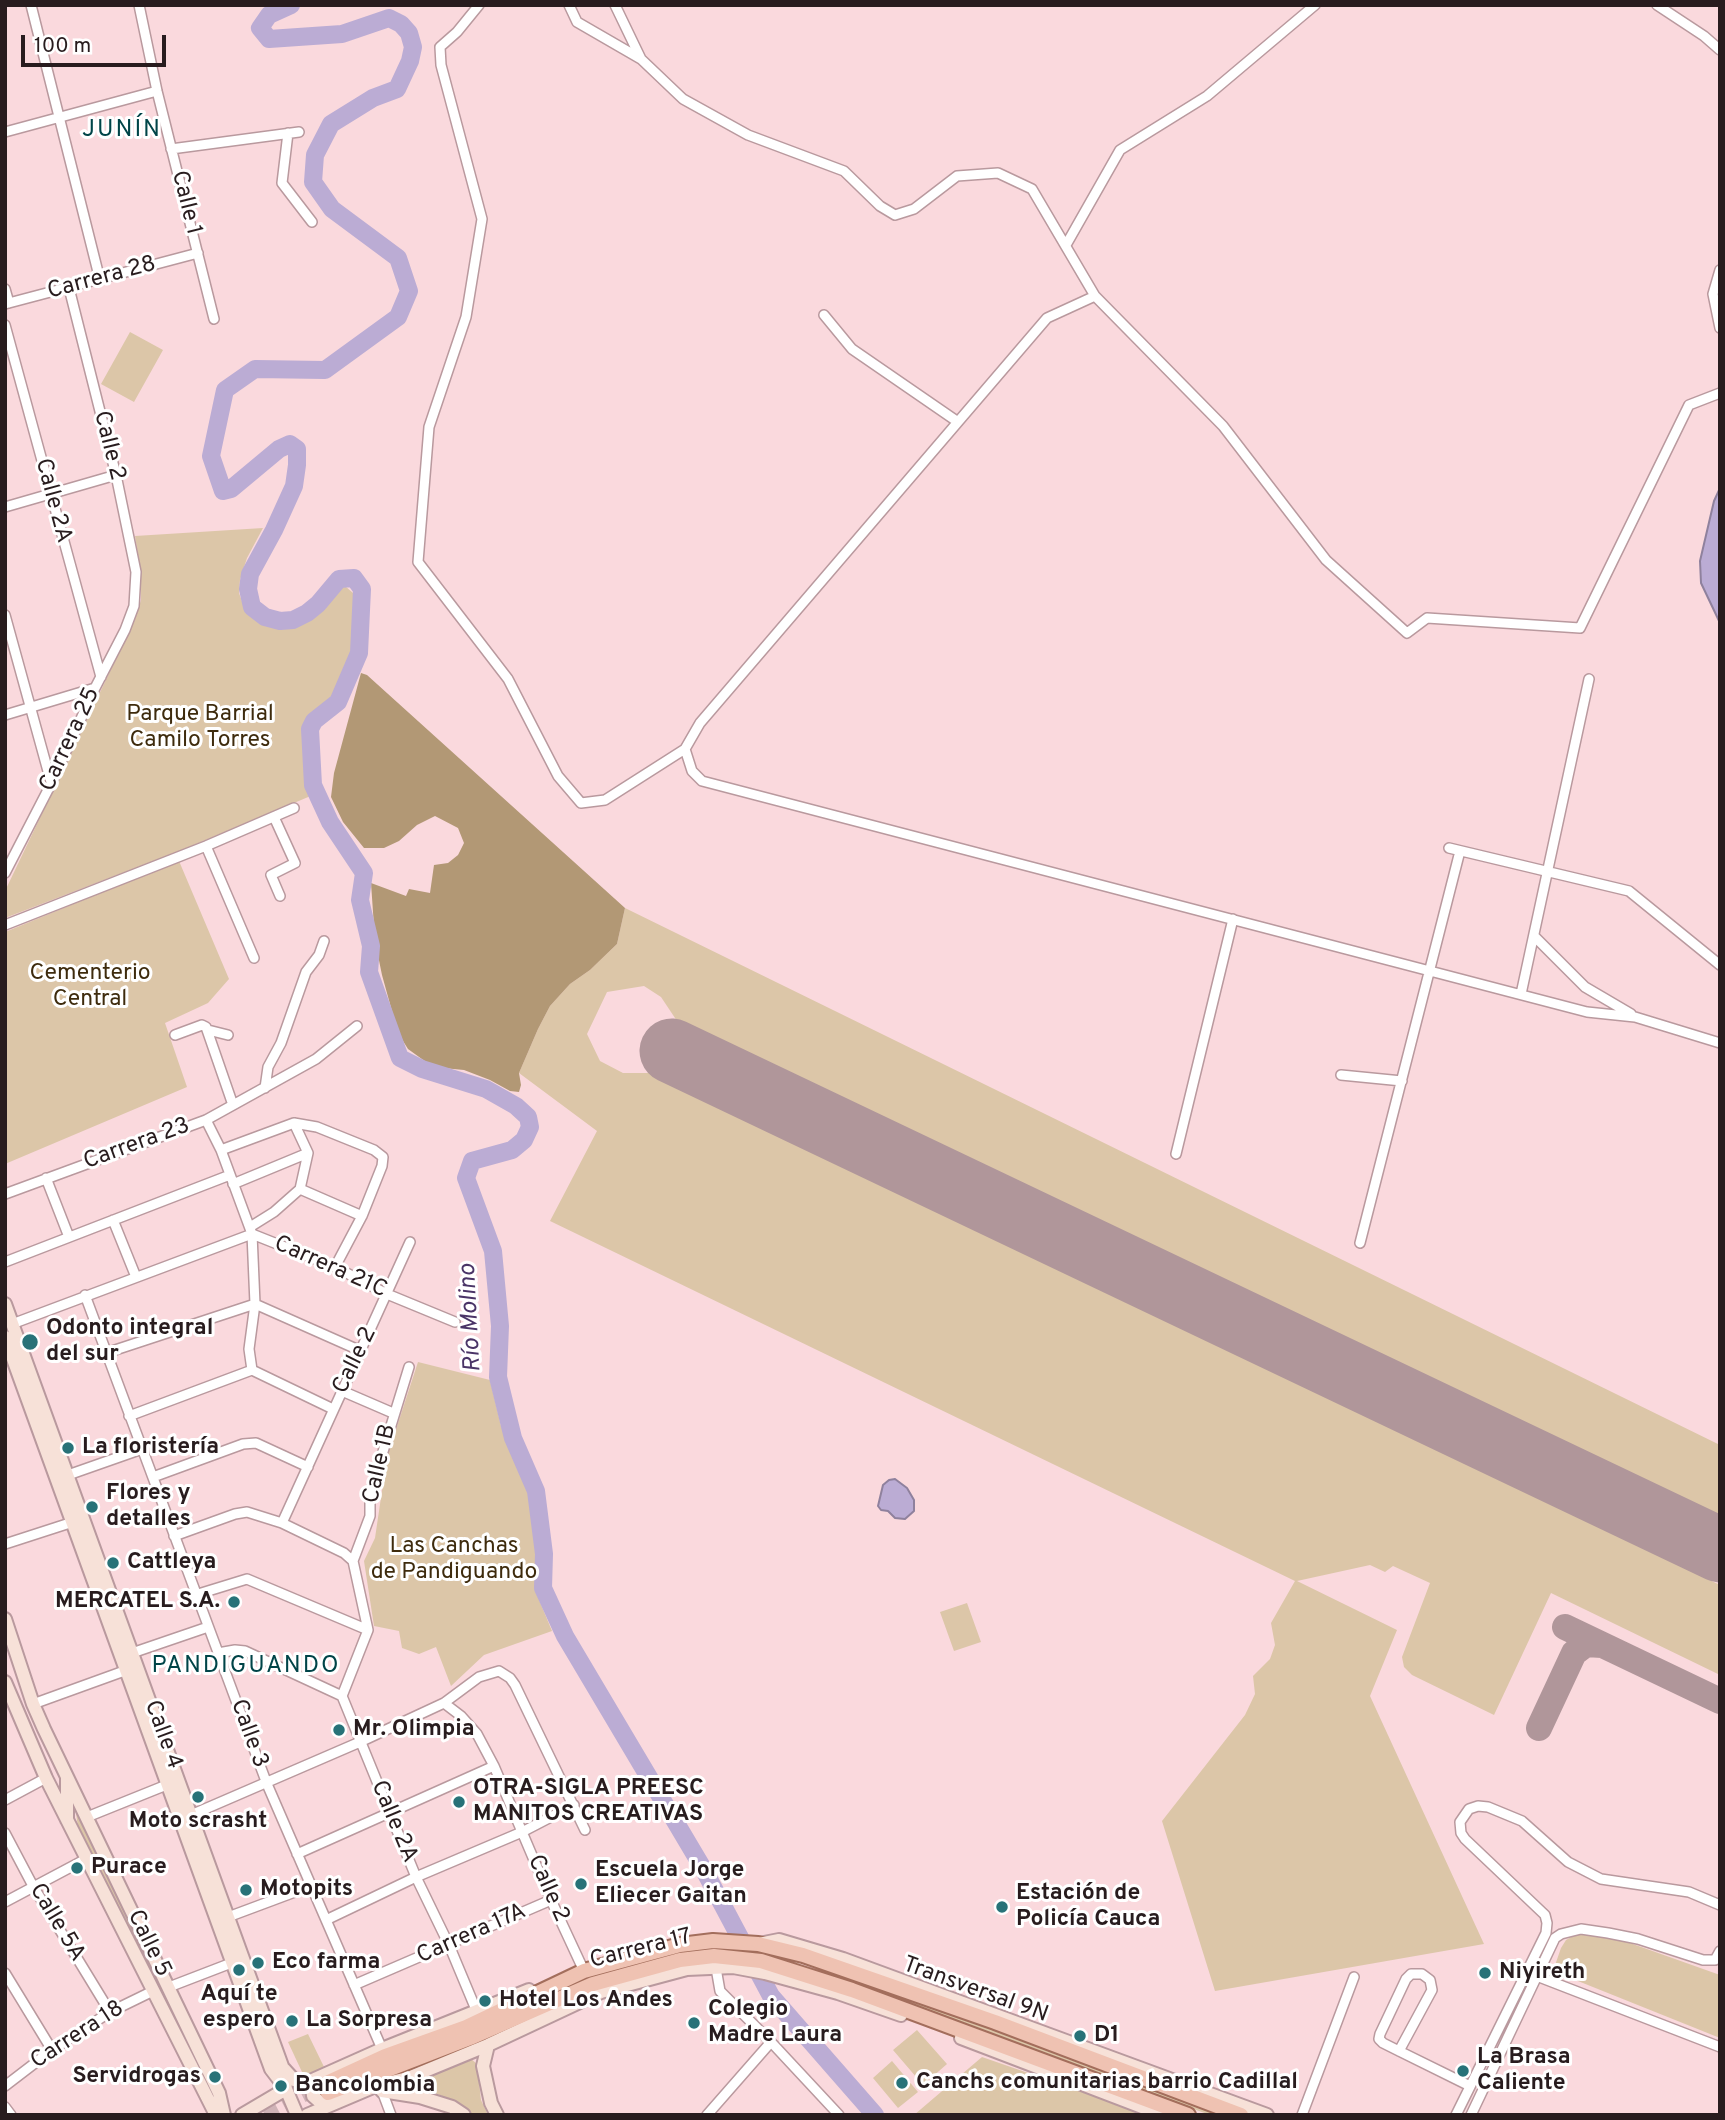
<!DOCTYPE html>
<meta charset="utf-8">
<style>
body{margin:0}
#map{position:relative;width:1725px;height:2120px;overflow:hidden;background:#fad9dd;font-family:Overpass,sans-serif}
canvas{display:block}
.frame{position:absolute;inset:0;border:7px solid #281c1e;pointer-events:none}
.scale{position:absolute;left:21px;top:35px;width:145px;height:32px;box-sizing:border-box;border:4px solid #281c1e;border-top:0;padding-left:9px;font-size:21px;line-height:24px;white-space:nowrap;color:#281c1e;-webkit-text-stroke:5px #fff;paint-order:stroke}
</style>
<div id="map">
<canvas width="1725" height="2120"></canvas>
<div class="frame"></div>
<div class="scale">100 m</div>
</div>
<script>
const ctx = document.querySelector('canvas').getContext('2d');
ctx.lineJoin = 'round';
function paint(path, color) { ctx.fillStyle = color; ctx.fill(path, 'evenodd'); }
const toPath = rows => new Path2D(rows.map(r => 'M' + r).join(''));
function strokePath(path, color, width, dash) { ctx.strokeStyle = color; ctx.lineWidth = width; ctx.lineCap = dash ? 'butt' : 'round'; ctx.setLineDash(dash || []); ctx.stroke(path); }
function write(font, color, halo, rows, align = 'center') {
  ctx.font = font + ' Overpass,sans-serif'; ctx.lineWidth = 6; ctx.setLineDash([]); ctx.textBaseline = 'middle'; ctx.strokeStyle = halo; ctx.fillStyle = color; for (const [text, x, y, turn = 0] of rows) {
    ctx.save(); ctx.translate(x, y); ctx.rotate((+turn || 0) * Math.PI / 180); ctx.textAlign = isNaN(turn) ? turn : align; if (halo) ctx.strokeText(text, 0, 0); ctx.fillText(text, 0, 0); ctx.restore();
  }
}
paint(toPath([
 [130,332,163,350,134,402,101,384],
 [263,528,247,558,240,580,239,593,244,607,260,622,275,628,294,626,312,618,337,590,345,586,353,593,356,610,350,660,336,695,306,724,308,776,313,795,177,852,5,918,5,891,135,619,141,600,141,574,135,536],
 [179,861,229,979,208,1003,165,1023,187,1087,5,1164,5,932],
 [625,908,1720,1445,1720,1523,677,1021,661,997,644,986,607,992,587,1034,600,1061,623,1073,651,1073,1720,1585,1720,1675,1551,1593,1494,1715,1412,1675,1404,1667,1402,1657,1430,1583,1393,1566,1385,1572,1370,1565,1297,1581,1397,1630,1370,1696,1484,1944,1215,1991,1162,1821,1245,1715,1255,1694,1253,1676,1270,1659,1275,1645,1271,1623,1295,1581,550,1221,597,1131,519,1073,538,1029,550,1006,570,984,590,970,617,944],
 [418,1362,490,1380,501,1426,529,1491,536,1548,535,1590,552,1631,484,1655,451,1686,436,1647,419,1654,402,1648,399,1631,374,1626,364,1561,375,1538,387,1457],
 [967,1603,981,1642,954,1651,940,1612],
 [76,1813,185,2032,181,2034,78,1827],
 [1584,1933,1630,1943,1720,1975,1720,2038,1553,1971,1561,1948,1566,1940,1575,1935],
 [767,1953,1042,2046,1230,2115,1210,2115,902,2003,766,1958],
 [917,2030,947,2064,923,2085,893,2050],
 [308,2034,325,2069,310,2076,302,2072,288,2042],
 [982,2057,1149,2115,914,2115],
 [470,2058,477,2064,481,2100,488,2115,472,2115,442,2096,423,2088,417,2081],
 [892,2061,918,2092,898,2108,873,2078]
]), '#dcc6a8');
paint(toPath([
 [361,673,367,675,625,908,617,944,590,970,570,984,550,1006,538,1029,519,1073,521,1085,519,1092,510,1091,490,1080,464,1070,443,1068,426,1062,408,1049,398,1033,382,975,375,941,371,883,406,896,409,889,430,893,434,865,448,863,458,855,464,843,458,828,435,816,417,825,399,841,384,848,364,848,343,822,331,797,334,773]
]), '#b29875');
const water = toPath([
 [1720,488,1720,623,1701,583,1700,561,1714,501,1720,488],
 [895,1479,907,1488,914,1500,914,1511,905,1519,895,1518,888,1511,881,1510,878,1506,883,1485,889,1480,895,1479]
]);
paint(water, '#bbacd4');
strokePath(water, '#8f819d', 2);
strokePath(toPath([
 [291,5,269,15,260,28,269,39,342,34,389,18,401,24,409,33,413,47,410,61,397,89,373,98,331,124,315,155,313,182,332,209,398,258,409,291,398,317,325,370,255,369,225,390,211,456,223,491,231,489,279,449,290,444,297,449,297,465,294,486,274,530,250,574,248,589,252,607,265,617,280,621,293,620,307,613,318,604,339,579,354,578,362,589,359,653,338,702,314,721,310,729,313,785,330,822,364,873,360,900,371,946,369,972,400,1058,422,1069,486,1089,516,1106,528,1117,530,1127,524,1140,512,1150,472,1161,466,1178,493,1251,500,1326,498,1377,513,1438,536,1491,544,1554,543,1588,565,1636,704,1870,771,1996,875,2115]
]), '#bbacd4', 18);
strokePath(toPath([
 [1565,1627,1720,1701],
 [1539,1728,1574,1653,1586,1644,1602,1645]
]), '#b0969a', 26);
strokePath(toPath([
 [672,1051,1720,1550]
]), '#b0969a', 65);
strokePath(toPath([
 [265,2115,323,2085]
]), '#d0b3b7', 14, [14, 7]);
const street = toPath([
 [31,5,100,280],
 [139,5,157,91,214,319],
 [479,5,457,32,440,47,441,65,482,219,466,317,429,427,418,562,508,679,558,776,581,803,605,800,685,749,700,723,1047,318,1095,296],
 [569,5,577,22,641,59],
 [615,5,641,59,683,99,748,135,844,171,880,206,895,215,914,209,957,176,998,173,1032,189,1095,296,1223,426,1326,560,1407,633,1427,618,1580,628,1689,405,1720,393],
 [1657,5,1704,36,1720,50],
 [5,132,157,91],
 [288,133,282,183,312,222],
 [171,149,299,132],
 [1066,245,1120,150,1207,96,1315,5],
 [1720,270,1713,294,1720,328],
 [5,289,9,303],
 [5,304,198,253],
 [824,315,852,349,958,422],
 [5,325,101,677],
 [5,507,116,475],
 [5,615,51,782],
 [5,715,95,688],
 [685,749,692,771,702,781,1587,1012,1635,1017,1720,1043],
 [274,817,295,863,271,875,280,896],
 [206,846,254,958],
 [1449,848,1629,891,1720,965],
 [5,873,52,782,95,688,125,630,134,606,136,572,116,475,69,288],
 [5,925,206,846,294,808],
 [1534,936,1585,987,1631,1014],
 [1521,994,1589,679],
 [208,1030,228,1035],
 [175,1035,202,1025,206,1027,233,1105],
 [1341,1075,1402,1081],
 [265,1088,268,1067,281,1043,306,972,319,955,324,941],
 [206,1120,221,1150,252,1234,255,1304,249,1349,252,1370],
 [221,1150,294,1123,317,1127,374,1150,383,1157,382,1166,362,1216,335,1267],
 [1176,1154,1233,919],
 [46,1178,69,1237],
 [233,1184,308,1153],
 [300,1189,362,1216],
 [5,1194,206,1120,316,1059,357,1026],
 [113,1220,136,1277],
 [250,1227,274,1212,300,1189,308,1153,294,1123],
 [1360,1243,1460,851],
 [5,1262,230,1175],
 [85,1295,267,1784,382,2049],
 [12,1324,252,1234,335,1267,387,1294,455,1322],
 [106,1353,255,1304,361,1351],
 [342,1391,393,1413],
 [129,1416,252,1370,333,1409],
 [68,1475,142,1449],
 [153,1477,243,1444,256,1443,308,1467],
 [282,1523,410,1242],
 [174,1536,235,1514,247,1512,282,1523,344,1553,353,1561],
 [5,1544,73,1522],
 [353,1561,370,1516,370,1494,409,1367],
 [353,1561,368,1630],
 [195,1595,247,1579,368,1630],
 [368,1630,342,1696,416,1877,449,1945,477,2012],
 [132,1653,208,1627],
 [218,1653,235,1650,245,1651,342,1696],
 [444,1703,461,1716,477,1734,494,1766,551,1900,584,1971],
 [33,1704,127,1670],
 [5,1800,46,1778],
 [191,1815,360,1742,444,1703,479,1677,499,1671,510,1678,515,1685,585,1830],
 [87,1817,169,1784],
 [5,1833,33,1886,110,2012],
 [297,1854,494,1766],
 [5,1902,86,1859],
 [228,1917,311,1886],
 [326,1920,416,1877,522,1832,574,1805],
 [716,1968,720,1991,771,2042,839,2115],
 [5,1973,52,2050],
 [1534,1975,1720,2047],
 [354,1985,551,1900],
 [169,1987,234,1962],
 [1399,2051,1432,1990,1430,1980,1422,1974,1411,1974,1406,1979,1380,2034,1379,2039,1383,2043,1399,2051,1470,2086],
 [5,2086,52,2050,110,2012,153,1991],
 [382,2091,391,2115],
 [5,2107,11,2115],
 [707,2115,771,2042],
 [1302,2115,1354,1977],
 [1456,2115,1546,1933,1547,1923,1545,1915,1465,1839,1461,1833,1460,1822,1469,1809,1478,1806,1488,1807,1522,1821,1568,1862,1601,1879,1689,1892,1720,1905],
 [1471,2115,1555,1938,1561,1934,1581,1929,1608,1933,1638,1939,1703,1960,1715,1960,1720,1951]
]);
const secondary = toPath([
 [5,1304,282,2066,286,2089,297,2115],
 [5,1337,271,2069,284,2086],
 [5,1619,33,1704,44,1729,219,2093,224,2115],
 [5,1682,46,1778,216,2115],
 [67,1778,67,1820],
 [759,1944,779,1940,843,1959,1267,2115],
 [961,2038,1163,2115],
 [488,2045,483,2066,491,2103,497,2115],
 [284,2069,294,2080,308,2082,382,2049,529,1990],
 [318,2078,312,2085,313,2096,321,2103,331,2103],
 [378,2085,382,2091,420,2097,452,2107,464,2115],
 [242,2115,286,2089],
 [307,2115,378,2085,408,2078,488,2045,601,1992,687,1969,733,1967,765,1973,838,1993,901,2015]
]);
const primary = toPath([
 [324,2084,385,2056,466,2027,584,1971,680,1945,713,1941,758,1944,803,1955,995,2022,1241,2115],
 [328,2093,470,2038,593,1984,680,1960,714,1956,761,1961,852,1990,1188,2115]
]);
strokePath(street, '#b9999e', 12);
strokePath(secondary, '#b9999e', 16);
strokePath(primary, '#a36e5c', 18);
strokePath(street, '#fff', 9);
strokePath(secondary, '#f7e1d8', 12);
strokePath(primary, '#efc2b2', 14);
for (const [x, y, r, color] of [
 [30,1342,9,"#287278"],
 [68,1448,7,"#287278"],
 [92,1507,7,"#287278"],
 [113,1563,7,"#287278"],
 [234,1602,7,"#287278"],
 [339,1730,7,"#287278"],
 [198,1797,7,"#287278"],
 [459,1802,7,"#287278"],
 [77,1868,7,"#287278"],
 [581,1884,7,"#287278"],
 [246,1890,7,"#287278"],
 [1002,1907,7,"#287278"],
 [258,1963,7,"#287278"],
 [239,1970,7,"#287278"],
 [1485,1973,7,"#287278"],
 [485,2001,7,"#287278"],
 [292,2021,7,"#287278"],
 [694,2023,7,"#287278"],
 [1080,2036,7,"#287278"],
 [1463,2071,7,"#287278"],
 [215,2077,7,"#287278"],
 [902,2083,7,"#287278"],
 [281,2086,7,"#287278"]
]) { const dot = new Path2D(); dot.arc(x, y, r, 0, 2 * Math.PI); ctx.fillStyle = color; ctx.fill(dot); strokePath(dot, '#fff', 2.5); }
write('23px', '#281c1e', '#fff', [
 ["Calle 1",185,203,76],
 ["Carrera 28",102,279,-15],
 ["Calle 2",108,446,76],
 ["Calle 2A",52,501,75],
 ["Carrera 25",71,740,-65],
 ["Carrera 23",137,1145,-20],
 ["Carrera 21C",330,1268,24],
 ["Calle 2",356,1361,-64],
 ["Calle 1B",381,1464,-77],
 ["Calle 3",248,1734,70],
 ["Calle 4",162,1735,70],
 ["Calle 2A",393,1822,67],
 ["Calle 2",547,1889,66],
 ["Calle 5A",56,1923,59],
 ["Carrera 17A",472,1935,-24],
 ["Calle 5",148,1944,64],
 ["Carrera 17",641,1950,-14],
 ["Transversal 9N",975,1991,20],
 ["Carrera 18",78,2036,-33]
]);
write('23px', '#3e2b0d', '#fff', [
 ["Parque Barrial",200,715],
 ["Camilo Torres",200,741],
 ["Cementerio",90,974],
 ["Central",90,1000],
 ["Las Canchas",454,1547],
 ["de Pandiguando",454,1573]
]);
write('bold 23px', '#281c1e', '#fff', [
 ["Odonto integral",46,1329],
 ["del sur",46,1355],
 ["La floristería",82,1448],
 ["Flores y",106,1494],
 ["detalles",106,1520],
 ["Cattleya",127,1563],
 ["MERCATEL S.A.",220,1602,"right"],
 ["Mr. Olimpia",353,1730],
 ["OTRA-SIGLA PREESC",473,1789],
 ["MANITOS CREATIVAS",473,1815],
 ["Moto scrasht",198,1822,"center"],
 ["Purace",91,1868],
 ["Escuela Jorge",595,1871],
 ["Eliecer Gaitan",595,1897],
 ["Motopits",260,1890],
 ["Estación de",1016,1894],
 ["Policía Cauca",1016,1920],
 ["Eco farma",272,1963],
 ["Niyireth",1499,1973],
 ["Aquí te",239,1995,"center"],
 ["espero",239,2021,"center"],
 ["Hotel Los Andes",499,2001],
 ["Colegio",708,2010],
 ["Madre Laura",708,2036],
 ["La Sorpresa",306,2021],
 ["D1",1094,2036],
 ["La Brasa",1477,2058],
 ["Caliente",1477,2084],
 ["Servidrogas",201,2077,"right"],
 ["Canchs comunitarias barrio Cadillal",916,2083],
 ["Bancolombia",295,2086]
], 'left');
ctx.letterSpacing = '2px';
write('24px', '#004448', '#fff', [
 ["JUNÍN",122,131],
 ["PANDIGUANDO",246,1667]
]);
ctx.letterSpacing = '0px';
write('italic 24px', '#4a3467', '#fff', [
 ["Río Molino",472,1318,-93]
]);
</script>
